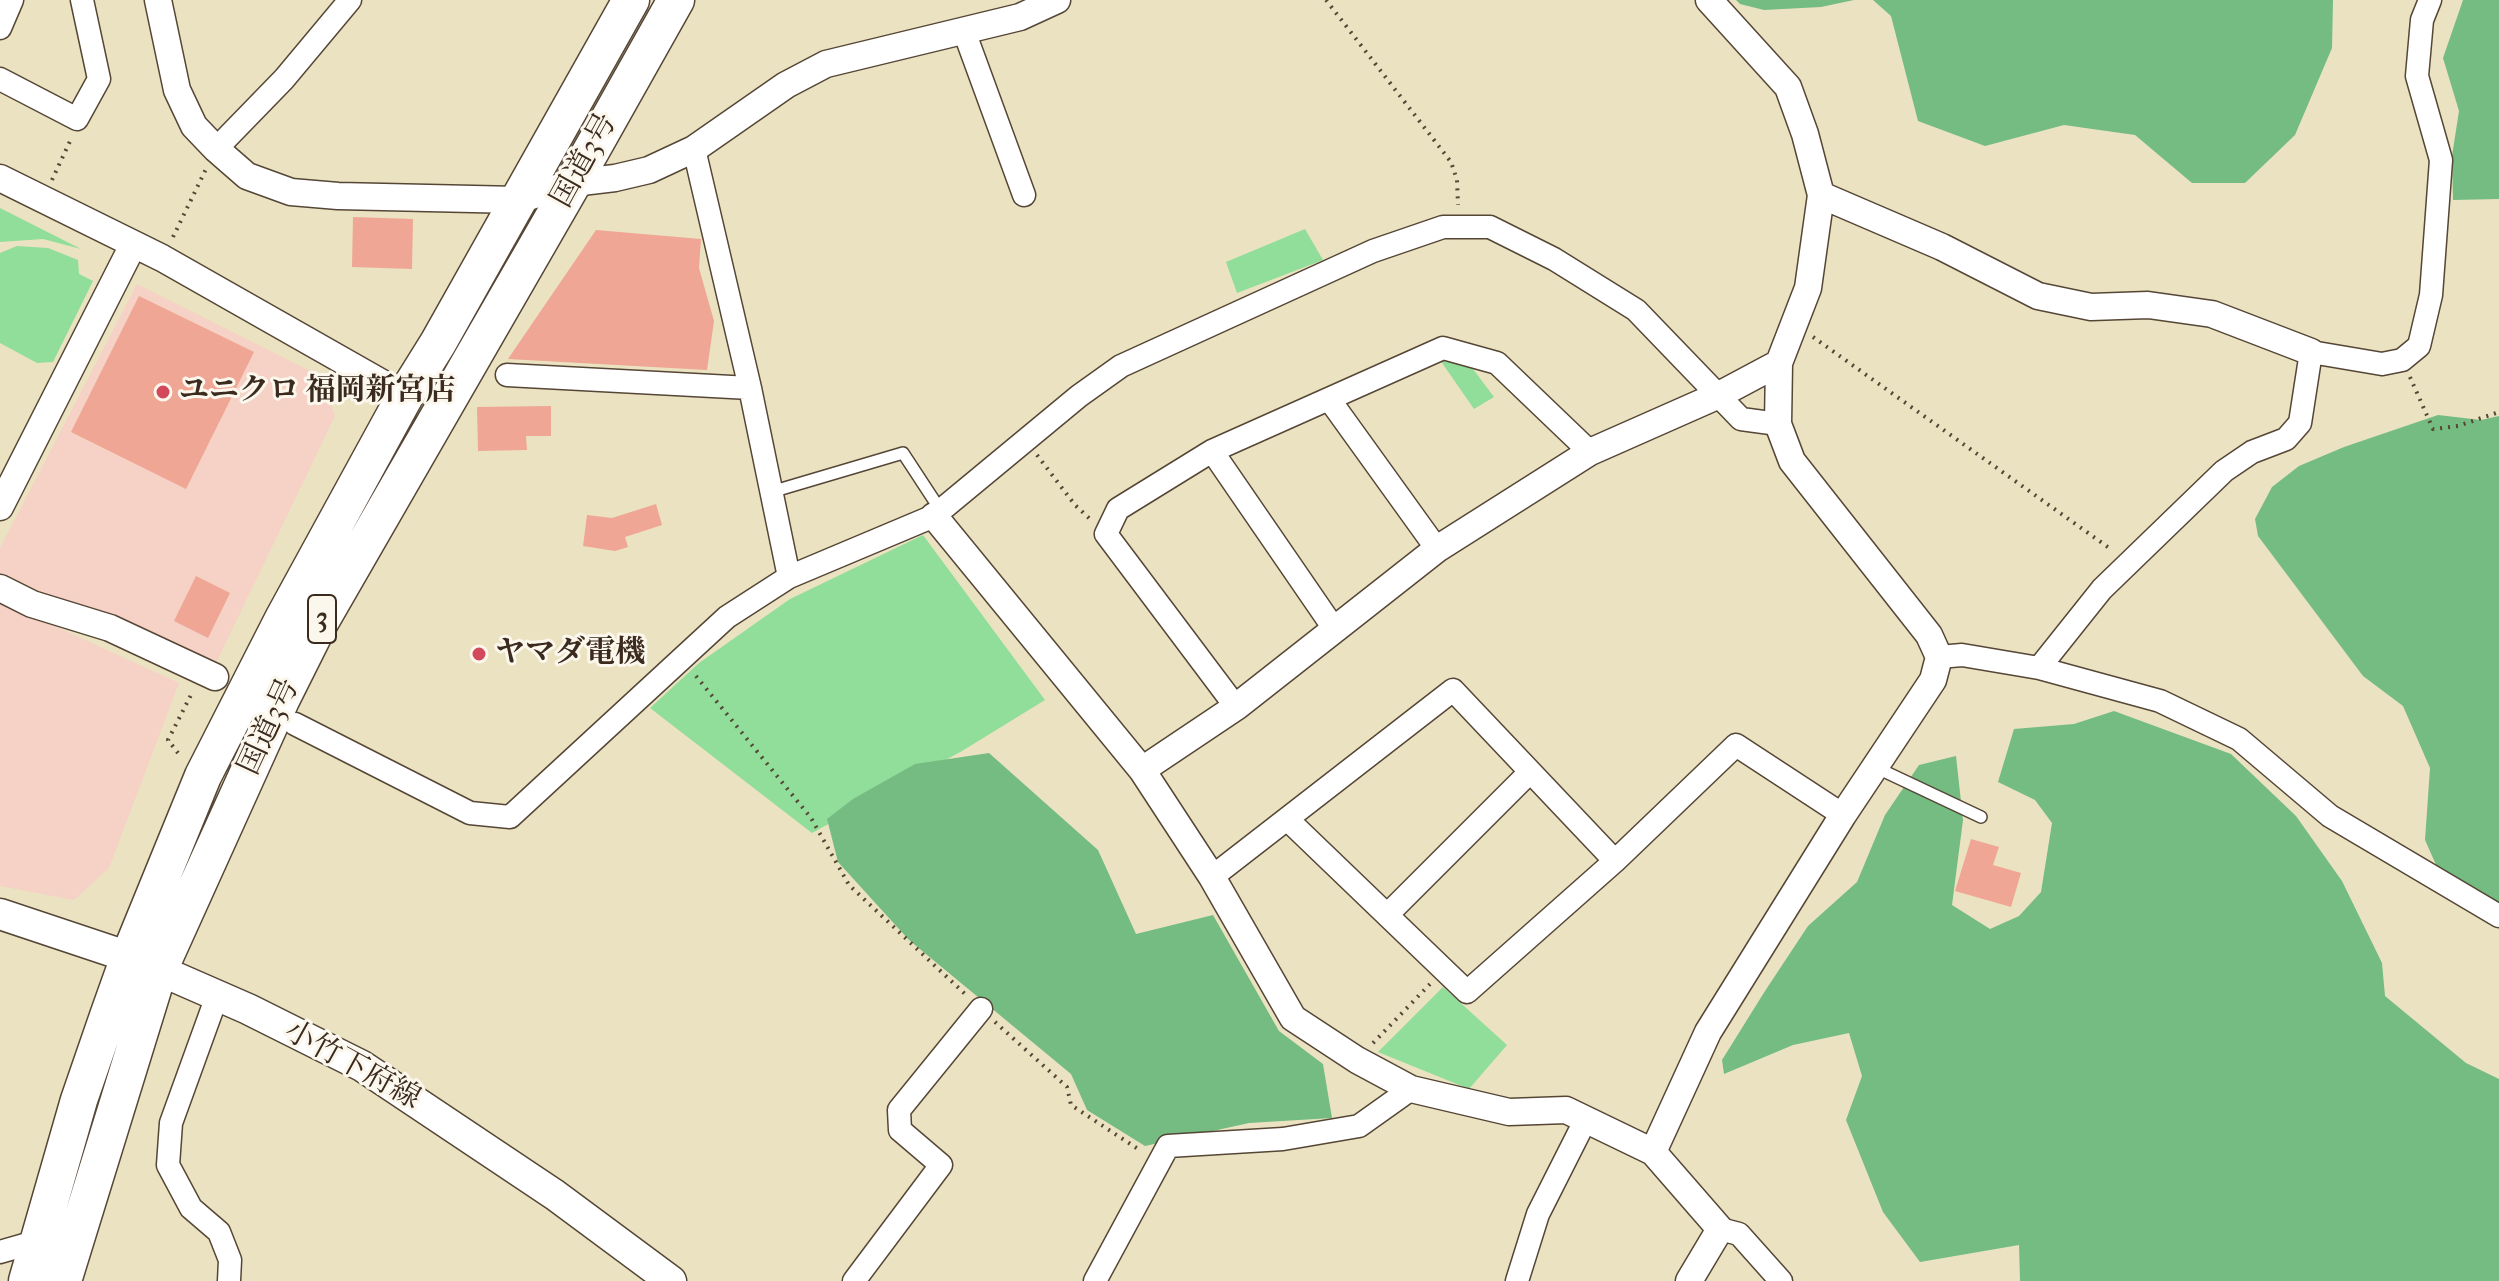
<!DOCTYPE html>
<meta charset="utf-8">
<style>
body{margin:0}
canvas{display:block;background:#ebe2c1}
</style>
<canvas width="2499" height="1281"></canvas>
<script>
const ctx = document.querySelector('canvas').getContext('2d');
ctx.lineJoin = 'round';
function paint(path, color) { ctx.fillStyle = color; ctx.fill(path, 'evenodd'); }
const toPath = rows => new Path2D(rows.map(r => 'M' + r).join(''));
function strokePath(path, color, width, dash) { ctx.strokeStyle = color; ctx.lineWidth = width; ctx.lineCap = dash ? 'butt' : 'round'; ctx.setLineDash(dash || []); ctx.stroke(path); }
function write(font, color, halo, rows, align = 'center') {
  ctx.font = font + ' "IM FELL French Canon","Noto Serif JP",serif'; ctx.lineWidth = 6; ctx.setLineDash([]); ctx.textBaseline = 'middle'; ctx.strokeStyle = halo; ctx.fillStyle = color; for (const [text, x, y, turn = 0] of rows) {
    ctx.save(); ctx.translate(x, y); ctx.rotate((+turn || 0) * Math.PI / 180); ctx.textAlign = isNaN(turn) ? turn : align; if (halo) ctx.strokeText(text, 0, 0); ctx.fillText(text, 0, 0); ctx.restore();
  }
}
paint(toPath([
 [137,284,322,377,335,416,217,661,32,592,0,574,0,548],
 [0,601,179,683,109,868,74,900,0,886]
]), '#f6d1c5');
paint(toPath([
 [0,208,81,249,43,239,0,242],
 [1305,229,1323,260,1237,293,1226,262],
 [17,246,48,248,78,260,79,274,93,281,53,362,37,363,0,343,0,253],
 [1440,360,1467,361,1494,397,1474,409],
 [923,535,1045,700,962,751,812,833,650,708,699,663,790,599],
 [1443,987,1507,1045,1469,1089,1378,1052]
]), '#91dd9a');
paint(toPath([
 [1736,0,1854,0,1821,7,1764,10,1740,4],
 [1873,0,2333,0,2332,48,2295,135,2245,183,2192,183,2135,135,2064,125,1985,146,1918,121,1891,16],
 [2463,0,2499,0,2499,199,2453,200,2452,156,2459,111,2443,58],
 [2438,415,2481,420,2499,416,2499,908,2437,867,2425,840,2430,768,2403,706,2363,676,2258,536,2255,519,2272,487,2299,466,2344,447],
 [2114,711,2231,754,2296,816,2342,881,2382,963,2385,996,2466,1063,2499,1079,2499,1281,2020,1281,2019,1245,1920,1262,1883,1212,1846,1120,1862,1076,1849,1033,1793,1045,1724,1074,1722,1060,1765,991,1808,926,1857,882,1885,815,1919,765,1956,756,1963,820,1952,905,1990,929,2019,916,2041,892,2052,823,2035,800,1998,782,2014,729,2074,724],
 [989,753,1098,850,1136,934,1213,915,1279,1031,1323,1064,1332,1118,1249,1123,1145,1146,1087,1110,1071,1074,909,940,838,862,827,819,853,799,915,764]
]), '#74bc82');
paint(toPath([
 [353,217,413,219,412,269,352,267],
 [596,230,701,239,699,268,714,321,707,370,508,359],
 [139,296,254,352,186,489,71,432],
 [551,406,551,436,526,436,527,450,478,451,477,407],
 [656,504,662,525,625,537,628,547,615,551,583,546,587,515,612,518],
 [196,576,230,593,208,638,174,621],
 [1971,839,1999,847,1993,865,2021,873,2011,907,1955,891]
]), '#efa694');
const service = toPath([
 [771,492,903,453,941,511],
 [1875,767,1981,817]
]);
const minor = toPath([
 [0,28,12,0],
 [964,31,1024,195],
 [0,79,77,119,99,79,82,0],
 [216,149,284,79,350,0],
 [694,149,750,388,789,577],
 [507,375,750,388],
 [1329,399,1437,549],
 [1212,451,1335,630],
 [1939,657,1962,655,2039,668,2160,701,2239,739,2330,816,2499,916],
 [2039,668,2102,589,2224,471,2252,452,2286,439,2300,423,2311,352,2382,364,2402,360,2419,346,2431,295,2441,160,2417,76,2422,20,2430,0],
 [1236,707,1106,534,1118,509,1212,451,1443,348,1497,363,1590,452],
 [295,724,470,813,510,817,727,617,789,577,934,516,1079,396,1121,366,1373,251,1443,227,1490,227,1554,259,1636,310,1741,419,1778,424],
 [1287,819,1467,992,1615,861,1736,745,1843,815],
 [1212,877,1453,690,1615,861],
 [1387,915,1530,772],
 [217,996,171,1123,168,1165,191,1208,219,1232,230,1260,229,1281],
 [1720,1229,1739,1234,1781,1281],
 [0,1252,38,1241],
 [854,1281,941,1165,900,1130,899,1110,981,1009],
 [1095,1281,1168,1146,1283,1139,1359,1126,1411,1089],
 [1517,1281,1538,1214,1586,1119]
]);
const tertiary = toPath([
 [158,0,177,90,194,126,216,149,247,176,291,192,338,196,518,200,573,183,615,178,649,170,694,149,786,85,826,64,1020,17,1057,0],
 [0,178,162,258,405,396],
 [1821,195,1942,247,2038,296,2091,307,2148,305,2212,314,2311,352],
 [0,507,133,245],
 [934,516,1142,770,1212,877,1293,1018,1357,1060,1411,1089,1509,1112,1566,1110,1653,1152],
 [0,588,32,604,110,628,215,677],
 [1142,770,1236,707,1437,549,1590,452,1719,395,1779,363],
 [1689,1281,1720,1229,1653,1152,1708,1032,1843,815,1933,680,1939,657,1929,635,1792,461,1778,424,1779,363,1808,288,1821,195,1805,134,1788,87,1709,0]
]);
const secondary = toPath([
 [0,914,129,957,248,1009,362,1066,555,1195,671,1281]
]);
const trunk = toPath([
 [27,1281,79,1100,108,1016,129,957,203,776,283,619,405,396,438,343,631,0],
 [63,1281,159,970,281,700,319,624,573,183,676,0]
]);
strokePath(service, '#554636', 14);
strokePath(minor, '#554636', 25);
strokePath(tertiary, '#554636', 29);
strokePath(secondary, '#554636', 33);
strokePath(trunk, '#554636', 39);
strokePath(toPath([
 [1326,0,1451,162,1457,180,1458,205],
 [52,180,72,137],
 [173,237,206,169],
 [1813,337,2112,550],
 [2410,377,2433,429,2458,426,2499,412],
 [1037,455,1075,505,1090,519],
 [696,676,811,818,849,885,965,994],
 [178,753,168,740,193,691],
 [995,1022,1067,1087,1071,1105,1141,1151],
 [1373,1043,1431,983]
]), '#554636', 4, [2, 6]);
strokePath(service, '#fff', 11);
strokePath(minor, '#fff', 22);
strokePath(tertiary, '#fff', 26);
strokePath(secondary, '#fff', 30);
strokePath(trunk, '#fff', 36);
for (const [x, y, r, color] of [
 [163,392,8,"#d1495b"],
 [479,654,8,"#d1495b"]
]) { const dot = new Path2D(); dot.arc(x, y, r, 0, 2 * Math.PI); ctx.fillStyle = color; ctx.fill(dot); strokePath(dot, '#fbf7ec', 3); }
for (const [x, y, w] of [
 [322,619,28]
]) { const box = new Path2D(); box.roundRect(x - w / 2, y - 24, w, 48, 6); ctx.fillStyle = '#fbf7ec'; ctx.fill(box); strokePath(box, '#3b2a1e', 2); }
write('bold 28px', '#3b2a1e', null, [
 ["3",322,619]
]);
write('30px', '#3b2a1e', '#fbf7ec', [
 ["国道3号",585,161,-61],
 ["国道3号",270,727,-65],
 ["小竹下府線",352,1066,29]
]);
write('bold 30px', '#3b2a1e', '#fbf7ec', [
 ["ユニクロ 福岡新宮店",179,392],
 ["ヤマダ電機",495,654]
], 'left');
</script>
